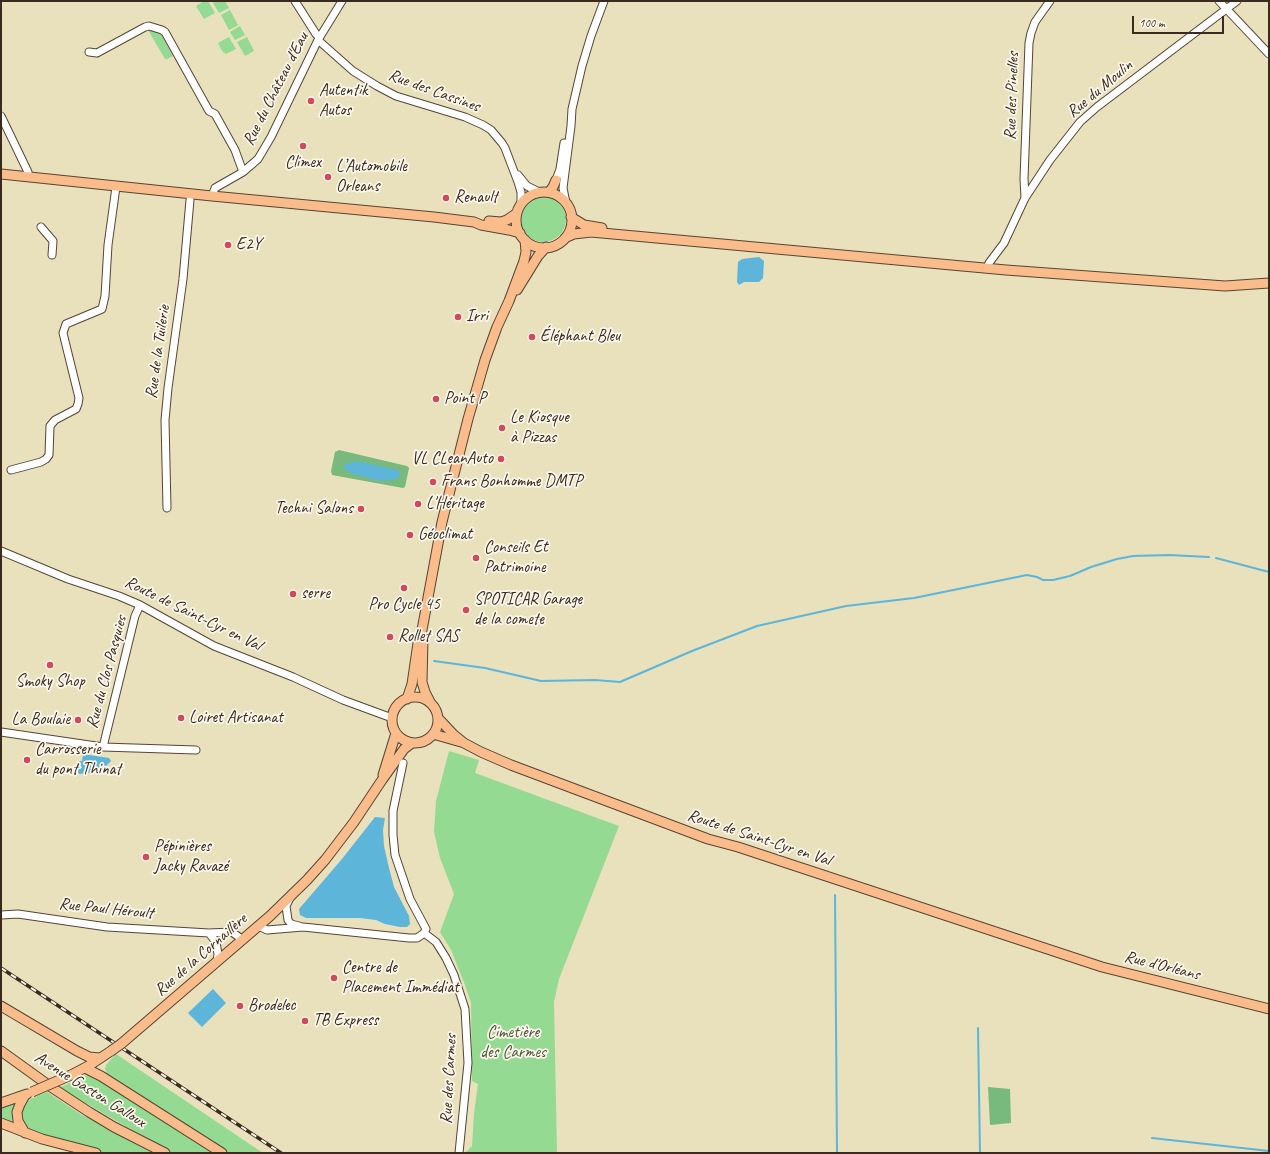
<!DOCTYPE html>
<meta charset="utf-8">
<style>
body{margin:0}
#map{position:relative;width:1270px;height:1154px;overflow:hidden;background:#e9e0bc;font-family:Caveat,sans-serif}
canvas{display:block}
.frame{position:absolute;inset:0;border:2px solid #3b2a1e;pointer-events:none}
.scale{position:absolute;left:1132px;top:16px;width:92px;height:18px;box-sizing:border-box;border:2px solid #3b2a1e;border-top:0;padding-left:5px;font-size:12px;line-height:14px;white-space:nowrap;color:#3b2a1e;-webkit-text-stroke:3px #fbf7ec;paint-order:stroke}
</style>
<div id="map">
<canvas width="1270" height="1154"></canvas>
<div class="frame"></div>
<div class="scale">100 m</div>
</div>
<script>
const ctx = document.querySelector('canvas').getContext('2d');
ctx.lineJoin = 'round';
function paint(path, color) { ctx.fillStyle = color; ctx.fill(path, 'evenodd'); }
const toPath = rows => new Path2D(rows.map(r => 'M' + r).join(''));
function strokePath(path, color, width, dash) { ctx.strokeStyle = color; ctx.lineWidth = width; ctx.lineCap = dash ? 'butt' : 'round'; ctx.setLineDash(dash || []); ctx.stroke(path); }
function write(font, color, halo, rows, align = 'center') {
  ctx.font = font + ' Caveat,sans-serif'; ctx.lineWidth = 3.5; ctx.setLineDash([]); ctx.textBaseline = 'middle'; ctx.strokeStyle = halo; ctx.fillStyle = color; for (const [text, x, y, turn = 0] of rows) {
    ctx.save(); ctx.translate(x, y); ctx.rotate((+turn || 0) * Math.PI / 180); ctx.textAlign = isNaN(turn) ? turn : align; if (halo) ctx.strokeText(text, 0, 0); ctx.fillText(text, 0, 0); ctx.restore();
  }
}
paint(toPath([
 [204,1,208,1,215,13,204,19,196,6],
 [212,1,225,1,229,8,219,13],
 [230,10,238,25,229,30,221,15],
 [240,26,245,35,235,40,230,32],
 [148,30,161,34,173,56,167,59,165,59],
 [229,37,236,49,226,54,222,51,218,43],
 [247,37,254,51,245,56,237,42],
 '520 219a23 23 0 1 1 46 0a23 23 0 1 1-46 0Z',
 [449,751,479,760,475,773,619,826,559,979,554,1002,557,1153,465,1153,472,1146,474,1114,478,1084,472,1081,471,1003,465,985,451,950,440,932,454,894,440,858,434,832,436,801],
 [116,1054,263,1153,227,1153,109,1078,105,1069,106,1065],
 [89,1074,217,1153,173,1153,165,1149,63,1090,61,1087],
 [47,1092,82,1115,157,1153,105,1153,49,1138,31,1132,23,1124,20,1109,23,1104,28,1100],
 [17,1102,19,1129,1,1122,1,1107]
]), '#95da93');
paint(toPath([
 [339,450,407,466,409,468,405,487,403,488,332,475,331,471,335,452],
 [988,1087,1010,1089,1011,1123,990,1125]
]), '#78ba7d');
paint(toPath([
 [759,257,764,261,763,278,759,282,744,282,739,285,737,282,738,262,742,259],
 [357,461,397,470,400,472,400,476,394,480,379,481,351,473,344,468,344,465],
 [83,754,109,758,111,761,105,767,89,773,79,774,78,772,78,764,79,761,82,761],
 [375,817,385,818,383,830,384,846,389,868,394,887,409,916,410,924,407,927,400,927,385,924,376,920,360,918,306,918,300,915,299,909,342,859],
 [213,989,226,1003,202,1027,188,1013]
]), '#5db5da');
strokePath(toPath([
 [1216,558,1269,572],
 [434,661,485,668,541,681,595,680,620,682,692,651,757,626,846,606,914,598,1027,575,1037,577,1043,580,1053,580,1070,576,1091,567,1117,559,1133,556,1169,555,1209,557],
 [835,895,837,1153],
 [978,1028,980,1153],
 [1152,1138,1269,1151]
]), '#5db5da', 2);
const minor = toPath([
 [295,1,316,34,319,37],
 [1219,1,1269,54],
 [318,40,353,71,377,86,396,96,465,117,483,125,491,130,502,143,505,148,518,182,521,192,521,204],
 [89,52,97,53,145,27,149,26,162,30,165,32,209,111,215,114,235,150,243,172],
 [1,116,28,172,28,177],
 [518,175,527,186,539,192],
 [556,180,560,169,564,143],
 [212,196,215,188,243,172,258,159,271,137,318,40,342,1],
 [1025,198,1024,179,1029,43,1031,33,1035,22,1050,1],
 [566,203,563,188,571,126,572,109,582,66,591,36,604,1],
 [41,227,53,241,52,255],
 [987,268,989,263,1004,243,1025,198,1050,160,1080,122,1097,107,1237,1],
 [11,470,41,462,46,459,49,455,50,426,55,420,76,409,78,404,79,398,63,333,66,324,102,309,105,296,108,245,116,187],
 [167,508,165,420,168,388,183,279,190,200],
 [1,551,68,579,119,596,140,605,214,646,293,677,343,700,392,718],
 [1,732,103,747,196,750],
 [103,747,135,616,140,605],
 [403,763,393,811,393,835,395,855,410,899,426,929,424,933],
 [290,898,286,906,288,920,291,924,299,926],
 [1,915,18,914,107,927,209,933,232,932,243,940],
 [259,926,267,930,303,927,409,938,417,938,423,934,424,933],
 [209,933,216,942,218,954,217,962],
 [424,933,436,942,446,958,454,975,465,1009,468,1063,459,1153]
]);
const major = toPath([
 [1,174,212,196,434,217,474,222,481,225,509,230,520,233],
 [549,192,553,187,556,180],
 '516 220a28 28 0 1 1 56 0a28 28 0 1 1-56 0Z',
 [571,217,584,225,602,228],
 [489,221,501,222,507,220,517,213],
 [565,238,574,234,591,232,1006,270,1225,286,1269,283],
 [517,290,538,256,546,247],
 [423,639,422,682,425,692,430,702],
 '392 720a23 23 0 1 1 46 0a23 23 0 1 1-46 0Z',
 [407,699,412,684,418,643,422,630,442,522,468,419,485,360,497,327,509,301,524,261,526,252,525,240],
 [438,718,454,735,464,743,481,752,511,765,708,839,738,847,1102,967,1269,1009],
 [433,734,461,742],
 [383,775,396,733],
 [1,1006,77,1051,89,1057,100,1058],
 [121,1044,270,916,307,880,325,860,354,822,382,780,404,749,412,743],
 [1,1051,51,1087,89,1112,114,1127,165,1153],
 [85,1068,101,1076,222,1153],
 [71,1075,90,1065,111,1051],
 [1,1103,27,1094],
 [1,1123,42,1139,96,1153],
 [25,1133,18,1121,17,1112,20,1104,25,1095]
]);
strokePath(minor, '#554536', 9);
strokePath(major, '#554536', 11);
strokePath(minor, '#fff', 7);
strokePath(major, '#fabc8b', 9);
const rail = toPath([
 [1,968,281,1153]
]);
strokePath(rail, '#3b2a1e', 3.5);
strokePath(rail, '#fbf7ec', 2, [6]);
const majorBridge = toPath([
 [111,1051,121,1044],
 [32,1092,71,1075]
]);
strokePath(majorBridge, '#554536', 11, []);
strokePath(majorBridge, '#fabc8b', 9);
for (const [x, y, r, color] of [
 [311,101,4,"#d1495b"],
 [303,146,4,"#d1495b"],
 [328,177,4,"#d1495b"],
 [446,198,4,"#d1495b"],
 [228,245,4,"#d1495b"],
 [458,317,4,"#d1495b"],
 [532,337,4,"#d1495b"],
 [436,399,4,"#d1495b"],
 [502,428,4,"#d1495b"],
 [501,459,4,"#d1495b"],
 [433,482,4,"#d1495b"],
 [418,504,4,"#d1495b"],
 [361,509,4,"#d1495b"],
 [410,535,4,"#d1495b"],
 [476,558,4,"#d1495b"],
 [404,588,4,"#d1495b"],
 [293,594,4,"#d1495b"],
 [466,610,4,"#d1495b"],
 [390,637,4,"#d1495b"],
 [50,665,4,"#d1495b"],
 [181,718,4,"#d1495b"],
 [78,720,4,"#d1495b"],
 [27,760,4,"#d1495b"],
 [146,857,4,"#d1495b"],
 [334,978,4,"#d1495b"],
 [240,1006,4,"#d1495b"],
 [305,1021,4,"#d1495b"]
]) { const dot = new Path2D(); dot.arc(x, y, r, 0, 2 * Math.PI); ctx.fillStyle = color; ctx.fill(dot); strokePath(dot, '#fbf7ec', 1.5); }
write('17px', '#3b2a1e', '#fbf7ec', [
 ["Rue du Château d'Eau",276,89,-63],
 ["Rue du Moulin",1100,89,-40],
 ["Rue des Cassines",434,91,20],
 ["Rue des Pinelles",1012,96,-88],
 ["Rue de la Tuilerie",158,352,-82],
 ["Route de Saint-Cyr en Val",193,614,26],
 ["Rue du Clos Pasquies",107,672,-75],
 ["Route de Saint-Cyr en Val",759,838,18],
 ["Rue Paul Héroult",106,909,6],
 ["Rue de la Cornaillère",201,955,-41],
 ["Rue d'Orléans",1162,966,14],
 ["Rue des Carmes",449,1079,-87],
 ["Avenue Gaston Galloux",90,1090,32]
]);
write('17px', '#3b2a1e', '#fbf7ec', [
 ["Autentik",319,91],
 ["Autos",319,111],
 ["Climex",303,163,"center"],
 ["L’Automobile",336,167],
 ["Orleans",336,187],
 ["Renault",454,198],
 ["E2Y",236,245],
 ["Irri",466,317],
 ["Éléphant Bleu",540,337],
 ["Point P",444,399],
 ["Le Kiosque",510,418],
 ["à Pizzas",510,438],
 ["VL CLeanAuto",493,459,"right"],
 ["Frans Bonhomme DMTP",441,482],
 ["L'Héritage",426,504],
 ["Techni Salons",353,509,"right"],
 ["Géoclimat",418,535],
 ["Conseils Et",484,548],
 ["Patrimoine",484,568],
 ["serre",301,594],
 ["SPOTICAR Garage",474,600],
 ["de la comete",474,620],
 ["Pro Cycle 45",404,605,"center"],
 ["Rollet SAS",398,637],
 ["Smoky Shop",50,682,"center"],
 ["Loiret Artisanat",189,718],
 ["La Boulaie",70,720,"right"],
 ["Carrosserie",35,750],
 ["du pont Thinat",35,770],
 ["Pépinières",154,847],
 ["Jacky Ravazé",154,867],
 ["Centre de",342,968],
 ["Placement Immédiat",342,988],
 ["Brodelec",248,1006],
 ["TB Express",313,1021]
], 'left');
write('17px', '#52563b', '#fbf7ec', [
 ["Cimetière",513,1033],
 ["des Carmes",513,1053]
]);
</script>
